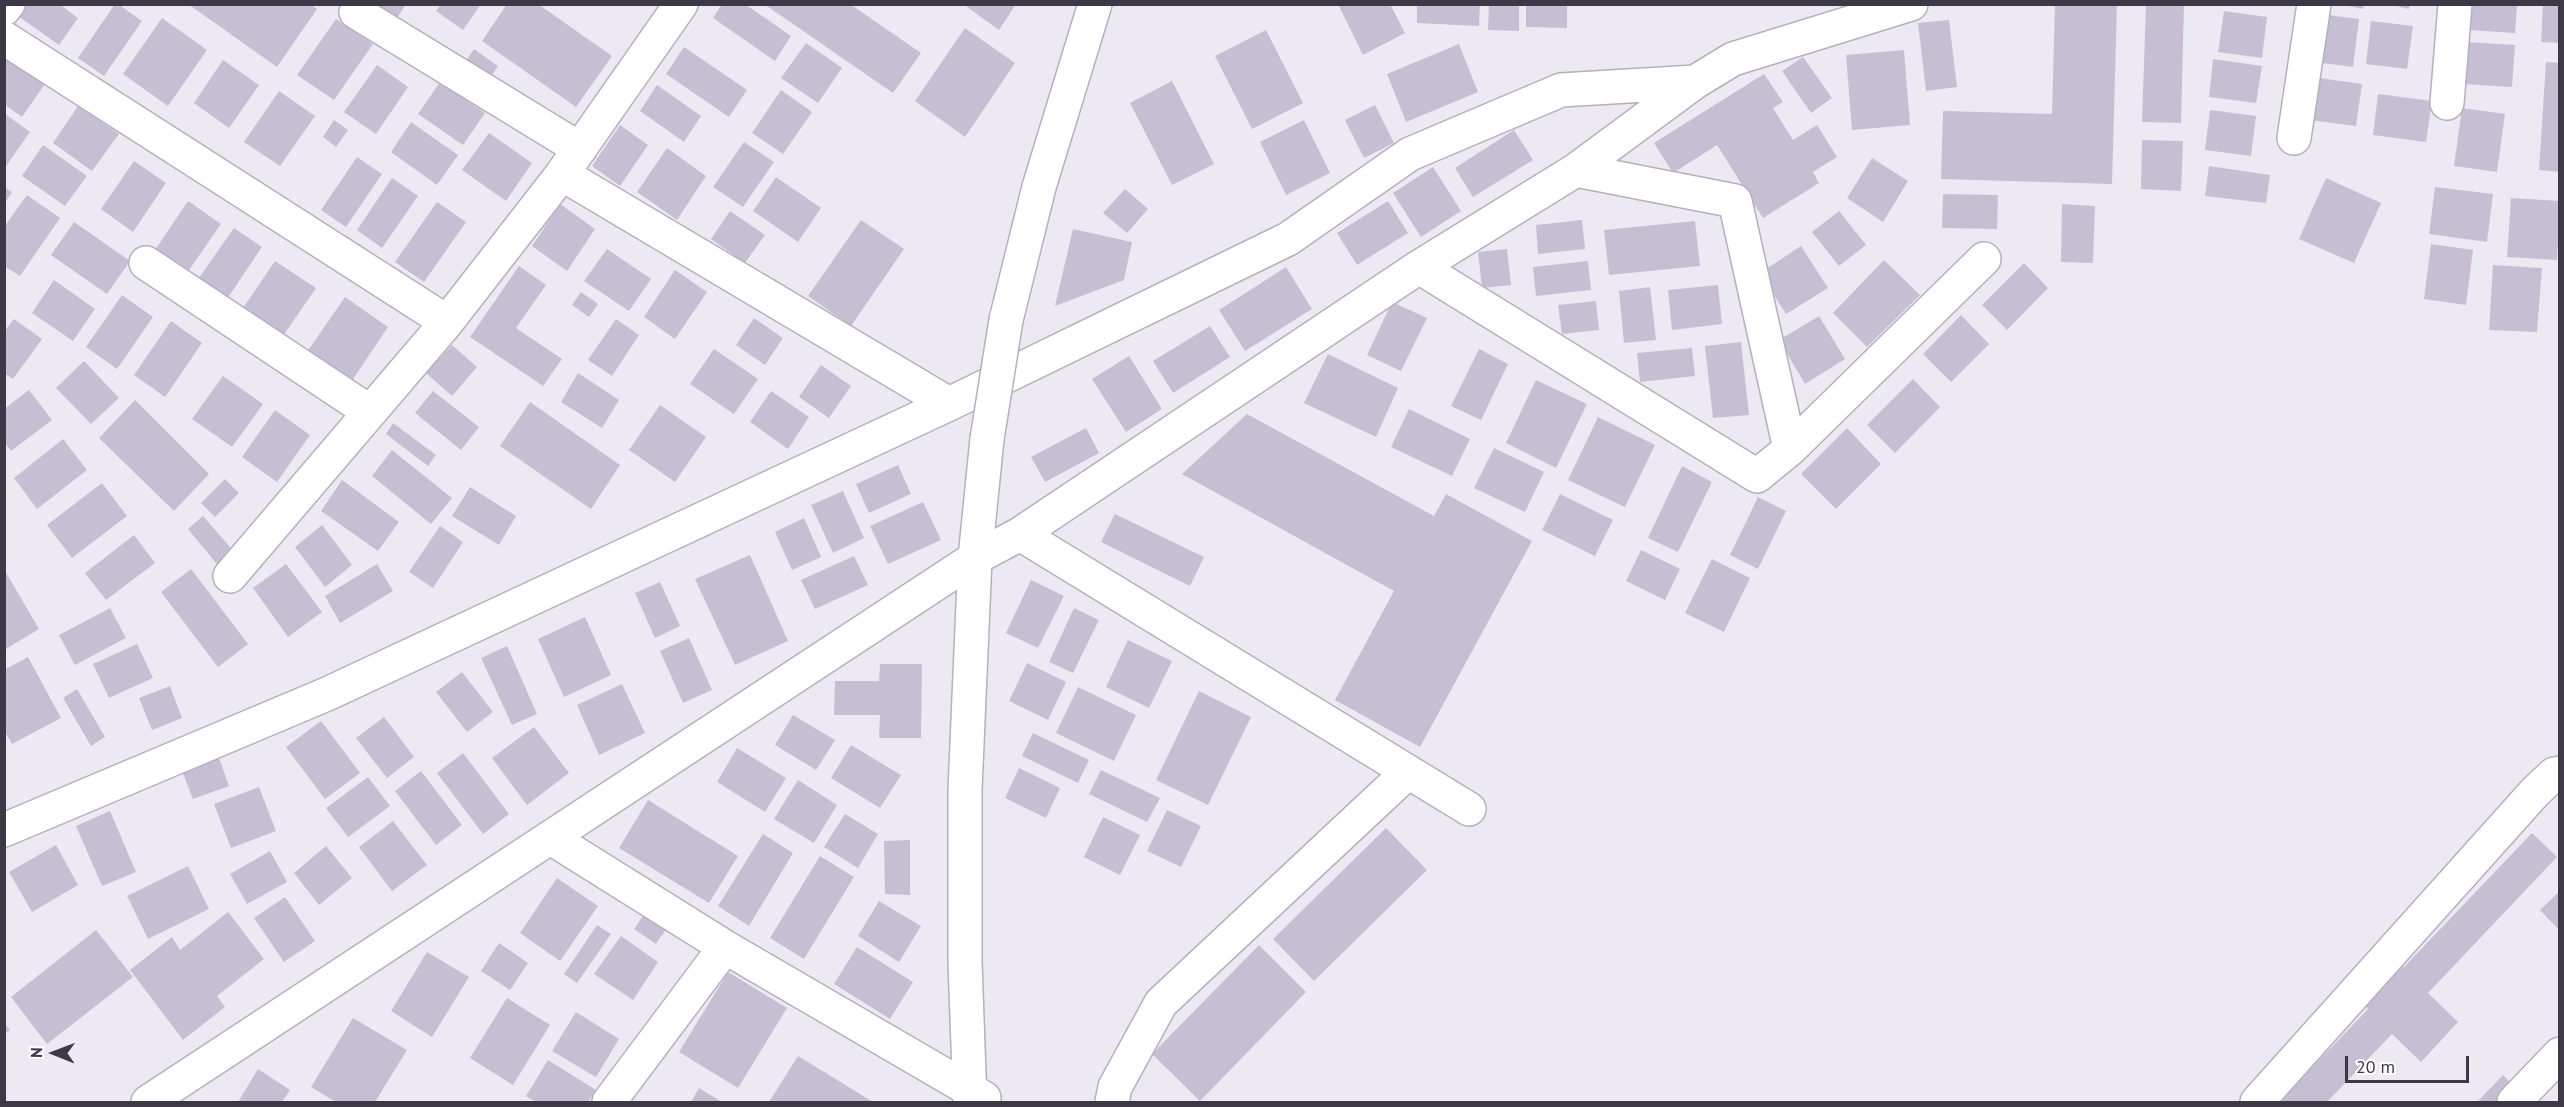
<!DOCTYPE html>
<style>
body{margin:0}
#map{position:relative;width:2564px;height:1107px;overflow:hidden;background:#ede9f3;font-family:"PT Sans",sans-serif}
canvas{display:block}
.frame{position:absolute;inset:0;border:6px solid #3d3846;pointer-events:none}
.north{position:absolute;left:24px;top:1023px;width:60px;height:60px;-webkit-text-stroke:4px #fff;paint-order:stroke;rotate:271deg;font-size:16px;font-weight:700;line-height:24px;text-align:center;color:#3d3846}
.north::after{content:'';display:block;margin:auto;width:21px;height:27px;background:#3d3846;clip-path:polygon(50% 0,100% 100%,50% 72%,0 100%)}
.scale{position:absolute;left:2345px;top:1056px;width:124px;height:27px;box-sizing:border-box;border:3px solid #3d3846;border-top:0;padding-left:8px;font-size:18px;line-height:21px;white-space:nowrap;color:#3d3846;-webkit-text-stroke:4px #fff;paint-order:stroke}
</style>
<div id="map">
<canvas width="2564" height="1107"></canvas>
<div class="frame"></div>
<div class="north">N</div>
<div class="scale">20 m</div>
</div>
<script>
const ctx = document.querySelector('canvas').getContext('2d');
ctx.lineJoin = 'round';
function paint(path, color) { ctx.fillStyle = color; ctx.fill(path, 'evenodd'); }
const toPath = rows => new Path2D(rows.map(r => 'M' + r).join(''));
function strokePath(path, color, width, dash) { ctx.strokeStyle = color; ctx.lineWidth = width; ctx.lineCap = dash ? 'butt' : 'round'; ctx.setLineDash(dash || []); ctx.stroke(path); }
paint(toPath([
 [26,4,59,4,78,18,59,45,18,16],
 [115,4,118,4,142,21,104,76,78,58],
 [188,4,310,4,317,9,277,67],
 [372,4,406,4,395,21],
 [441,4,481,4,463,30,436,11],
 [507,4,538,4,612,56,576,107,482,41],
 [722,4,745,4,791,36,775,61,713,18],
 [764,4,850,4,921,53,893,93],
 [969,4,1016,4,999,30,967,7],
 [1338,4,1390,4,1405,33,1363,55],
 [1417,4,1480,4,1479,26,1417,23],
 [1489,4,1519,4,1519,31,1488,30],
 [1526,4,1567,4,1567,28,1526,27],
 [2055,4,2117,4,2112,184,1941,179,1943,111,2052,114],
 [2146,4,2184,4,2181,123,2142,122],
 [2338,4,2364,4,2363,9],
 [2387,4,2410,4,2409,9],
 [2470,4,2517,4,2515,33,2469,30],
 [2543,4,2560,4,2560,43,2541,42],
 [2224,11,2267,17,2262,58,2218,52],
 [2328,15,2359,19,2353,67,2322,63],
 [162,18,207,50,168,106,123,74],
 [336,19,373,44,334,100,297,75],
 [1949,20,1957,87,1926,91,1918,23],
 [2371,21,2413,26,2407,69,2366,64],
 [965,28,1015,63,965,137,915,101],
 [1266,30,1303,103,1252,129,1215,56],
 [2466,42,2515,45,2512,87,2463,84],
 [806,43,842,68,818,103,781,78],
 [1459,44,1478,92,1406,122,1387,74],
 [4,47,49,78,22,117,4,104],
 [684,47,747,90,729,117,666,74],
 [474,49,498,66,490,78,466,61],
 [1904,50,1910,125,1852,130,1846,55],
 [1803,57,1832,98,1811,113,1782,71],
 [2213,59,2262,66,2256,103,2209,97],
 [223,60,259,85,229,128,194,103],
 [2546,62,2560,63,2560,172,2539,170],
 [377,65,408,87,376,134,344,112],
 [1764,74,1783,102,1773,108,1793,140,1817,125,1837,157,1813,172,1819,183,1763,218,1717,145,1673,173,1654,143],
 [2313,77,2362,84,2356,126,2309,120],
 [1172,81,1214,164,1172,185,1130,103],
 [440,82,485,113,463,145,418,114],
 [657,85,701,116,684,142,640,111],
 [781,90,812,112,783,154,752,133],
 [279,91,315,116,280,166,244,142],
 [2378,94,2432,101,2426,142,2373,135],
 [1375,105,1394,143,1364,158,1345,120],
 [78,106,119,134,92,171,53,143],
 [2462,108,2505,114,2497,172,2454,166],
 [2210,110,2256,116,2251,156,2205,150],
 [4,113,30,132,4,169],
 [334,120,348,130,336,147,323,137],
 [1304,120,1330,173,1286,195,1260,142],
 [411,122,458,155,437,185,391,152],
 [620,125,648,145,620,186,592,166],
 [1514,130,1533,160,1473,197,1455,168],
 [489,133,532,163,506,201,462,170],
 [2142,140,2183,141,2181,191,2141,189],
 [744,142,774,162,743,207,713,187],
 [43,145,87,176,65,206,22,176],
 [667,148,706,176,677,220,637,192],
 [357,157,382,174,346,227,321,210],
 [1872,158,1908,181,1883,222,1847,198],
 [134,161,166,183,133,232,101,209],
 [2209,166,2270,175,2266,203,2205,196],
 [1433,167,1461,211,1421,237,1393,193],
 [776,177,821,208,798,242,753,211],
 [392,178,418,196,382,248,357,230],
 [2326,178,2381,203,2354,263,2299,239],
 [4,187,12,192,4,204],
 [2435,187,2493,194,2487,242,2429,234],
 [1125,189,1148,209,1127,233,1103,213],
 [1943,194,1998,195,1997,229,1942,228],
 [27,195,60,218,20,276,4,266,4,227],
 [2511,198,2560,201,2557,260,2507,257],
 [188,201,221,224,187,273,155,250],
 [1388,201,1408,233,1357,265,1337,233],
 [437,202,466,222,424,282,395,262],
 [560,204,595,229,567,271,532,246],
 [2062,204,2095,206,2093,263,2061,262],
 [730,211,765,235,745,263,711,239],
 [1839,211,1866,245,1839,266,1812,232],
 [861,220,904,249,851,326,808,296],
 [1582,220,1585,249,1538,254,1536,225],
 [1695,221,1700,266,1609,275,1604,230],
 [74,222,130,261,107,294,51,255],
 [234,228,262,247,225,302,196,282],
 [1073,229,1132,242,1124,280,1055,306],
 [2431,244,2473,250,2466,305,2424,299],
 [1801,246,1828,288,1786,314,1760,273],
 [607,249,651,279,629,311,584,281],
 [1507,249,1511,285,1482,288,1478,252],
 [1884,260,1920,295,1867,347,1833,313],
 [275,261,316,288,281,339,241,311],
 [1588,261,1591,290,1536,296,1533,267],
 [2024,263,2048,288,2007,330,1982,305],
 [2493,265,2542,268,2537,332,2489,330],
 [519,266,546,285,516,328,562,359,543,386,470,337],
 [1286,267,1312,309,1245,351,1219,310],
 [675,270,707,292,675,339,644,317],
 [54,280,95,309,73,341,32,313],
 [1718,285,1722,324,1672,330,1668,290],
 [1650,287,1656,340,1624,343,1619,291],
 [581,292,598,304,589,317,572,305],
 [122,295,153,317,117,369,86,347],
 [345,297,388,327,351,382,307,352],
 [1596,301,1599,330,1562,334,1558,305],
 [1392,302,1427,318,1401,371,1367,355],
 [1961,315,1989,344,1951,382,1923,354],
 [1819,316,1845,359,1805,384,1779,340],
 [754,318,783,338,765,365,736,345],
 [14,319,42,339,13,379,4,373,4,332],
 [616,319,639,335,612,376,588,360],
 [171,321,202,343,165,397,134,375],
 [1210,326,1230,357,1173,393,1153,361],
 [1741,342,1749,415,1713,418,1705,346],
 [452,345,477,367,452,396,426,373],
 [1692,348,1695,376,1640,382,1637,353],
 [714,349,758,379,734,414,690,384],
 [1479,349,1508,364,1481,420,1451,406],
 [1328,354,1398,388,1376,437,1304,403],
 [1129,356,1162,409,1126,432,1092,379],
 [84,361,119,398,91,424,56,388],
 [821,365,851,386,829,418,799,397],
 [578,373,619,400,602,428,561,402],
 [223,376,263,404,232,447,192,419],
 [1913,379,1940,407,1895,453,1867,425],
 [1536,380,1587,404,1556,468,1506,443],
 [29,390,52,420,11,451,4,442,4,409],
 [433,391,479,427,461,450,415,413],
 [771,391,809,417,788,449,750,422],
 [135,400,209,474,174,511,99,438],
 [530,402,620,465,591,509,500,446],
 [660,405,706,437,675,482,629,450],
 [1409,409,1470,439,1452,476,1391,447],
 [275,410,310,435,277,482,242,457],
 [1247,414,1434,516,1446,494,1532,541,1420,747,1335,700,1394,591,1182,474],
 [1598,417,1655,445,1625,507,1568,480],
 [393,423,436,455,428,466,386,434],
 [1086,428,1099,453,1045,482,1031,457],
 [1847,428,1881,464,1836,509,1801,474],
 [63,439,87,470,37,509,14,478],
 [1494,448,1544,472,1525,512,1474,488],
 [392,450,452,498,431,524,372,476],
 [898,465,911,494,869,513,856,484],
 [1682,466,1712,482,1678,552,1648,538],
 [225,479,239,493,215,517,201,503],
 [342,480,399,522,378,551,321,511],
 [102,483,127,516,72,558,47,525],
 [470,487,516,516,499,545,452,516],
 [843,491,864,538,833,553,811,505],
 [1560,494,1613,520,1595,556,1542,530],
 [1758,497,1786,511,1758,569,1730,555],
 [923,502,941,540,888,564,870,526],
 [1115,514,1204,557,1190,586,1101,542],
 [203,516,237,555,221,569,188,529],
 [804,518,821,557,792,570,775,532],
 [322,525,352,565,325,587,295,547],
 [440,526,463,542,433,588,409,572],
 [134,535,155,563,106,600,85,573],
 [1641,550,1680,569,1665,600,1626,581],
 [750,555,788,641,735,665,695,579],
 [854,556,868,585,815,609,801,580],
 [1712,559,1750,578,1724,632,1685,613],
 [286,564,322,612,288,637,253,588],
 [377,564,393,591,340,623,325,596],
 [4,569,39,629,4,650],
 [191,569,248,644,218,667,161,592],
 [1031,580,1064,596,1038,648,1006,633],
 [660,582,680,626,655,638,635,593],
 [110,608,126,638,75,665,59,635],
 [1074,608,1099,620,1073,673,1049,662],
 [585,617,611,675,564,697,538,639],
 [689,638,712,690,683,703,660,651],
 [1128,640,1172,661,1149,708,1106,687],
 [137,644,153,678,109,698,93,664],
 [507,646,537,714,512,725,481,658],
 [28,657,61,718,12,744,4,730,4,670],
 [1027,663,1066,682,1048,720,1009,701],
 [880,664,922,664,921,738,879,738,880,715,834,715,835,681,879,681],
 [462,672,493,712,467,732,436,692],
 [622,684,645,733,599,755,577,705],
 [170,686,182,718,152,730,139,698],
 [1078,687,1136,715,1114,761,1056,733],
 [77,689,105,737,91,746,63,698],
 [1199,691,1251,717,1208,805,1156,780],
 [793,715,835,740,816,770,775,745],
 [384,717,414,757,387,778,356,738],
 [321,721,360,773,325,799,286,747],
 [534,727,569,773,527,805,492,758],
 [1033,733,1089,760,1078,783,1022,756],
 [851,745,901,775,880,808,831,778],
 [737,748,786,778,765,812,717,782],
 [463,753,509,814,483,834,437,773],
 [219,758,229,786,193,799,182,771],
 [1019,768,1060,788,1046,818,1005,798],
 [1101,770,1160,798,1147,822,1089,794],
 [421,771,462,825,436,845,395,791],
 [368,777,390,806,348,837,326,808],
 [798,780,837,805,814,843,774,819],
 [259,787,276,831,231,848,214,804],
 [648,800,738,856,709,903,619,848],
 [1167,810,1201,826,1181,867,1147,851],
 [110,811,136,872,102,886,76,826],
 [845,814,878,834,858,868,824,847],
 [1103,817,1140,835,1120,875,1084,857],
 [393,821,427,865,392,891,359,847],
 [1386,828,1427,870,1314,981,1273,939],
 [2532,833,2557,857,2428,993,2458,1022,2421,1062,2392,1034,2327,1102,2279,1102,2368,1009,2364,1004,2402,965,2404,967],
 [763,834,793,853,749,926,718,906],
 [910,840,910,895,885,894,884,841],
 [56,845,78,885,32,912,9,872],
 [326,846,352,878,319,905,294,873],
 [270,851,287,882,247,904,230,874],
 [820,856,854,877,804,959,770,938],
 [188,866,209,909,148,939,127,896],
 [557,878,598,906,560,961,520,933],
 [2560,891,2560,931,2540,910],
 [285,897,315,941,284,962,254,918],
 [879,901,921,926,899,962,858,936],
 [649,907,671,922,656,944,634,929],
 [228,912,264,959,217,996,225,1007,183,1040,130,970,172,937,180,950],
 [597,925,611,934,577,983,564,974],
 [96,930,133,977,47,1044,11,997],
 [621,936,658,962,633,1000,594,974],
 [499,943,528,963,510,990,481,971],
 [1259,945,1306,992,1200,1101,1152,1054],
 [857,947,913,982,890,1019,834,984],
 [427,952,469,977,432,1037,391,1011],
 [728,972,787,1008,738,1088,679,1052],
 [507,998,550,1025,513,1085,470,1058],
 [576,1012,619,1039,596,1077,552,1051],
 [353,1018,407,1050,375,1102,336,1102,311,1087],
 [4,1022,10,1030,4,1034],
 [798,1056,873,1102,769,1102],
 [548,1060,596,1090,588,1102,536,1102,526,1096],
 [258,1069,290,1090,282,1102,238,1102],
 [2503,1075,2516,1088,2502,1102,2480,1102,2478,1101],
 [699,1088,722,1102,691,1102]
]), '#c6bfd3');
const minor = toPath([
 [4,9,8,4],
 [356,12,580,149],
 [4,38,447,322],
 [2447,103,2455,4],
 [2294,138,2314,4],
 [1576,170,1735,201,1790,449],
 [562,174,949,404],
 [146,263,370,412],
 [1419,267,1757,476,1790,449,1984,259],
 [1006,320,1039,187,1095,4],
 [1020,534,1469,809],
 [230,576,447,322,562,174,681,4],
 [4,830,327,694,949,404,1288,239,1410,154,1561,90,1695,82],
 [551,838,725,947,984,1098],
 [148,1102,975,558,1020,534,1419,267,1576,170,1695,82,1733,59,1911,4],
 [609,1102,725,947],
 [970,1102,965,962,965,790,975,558,987,439],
 [1112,1102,1115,1087,1161,1003,1408,772],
 [2257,1102,2535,792,2554,774,2560,773],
 [2514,1102,2560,1054]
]);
strokePath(minor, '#b6afc0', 36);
strokePath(minor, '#fff', 33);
const minorBridge = toPath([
 [987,439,1006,320]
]);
strokePath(minorBridge, '#b6afc0', 36, []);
strokePath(minorBridge, '#fff', 33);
</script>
